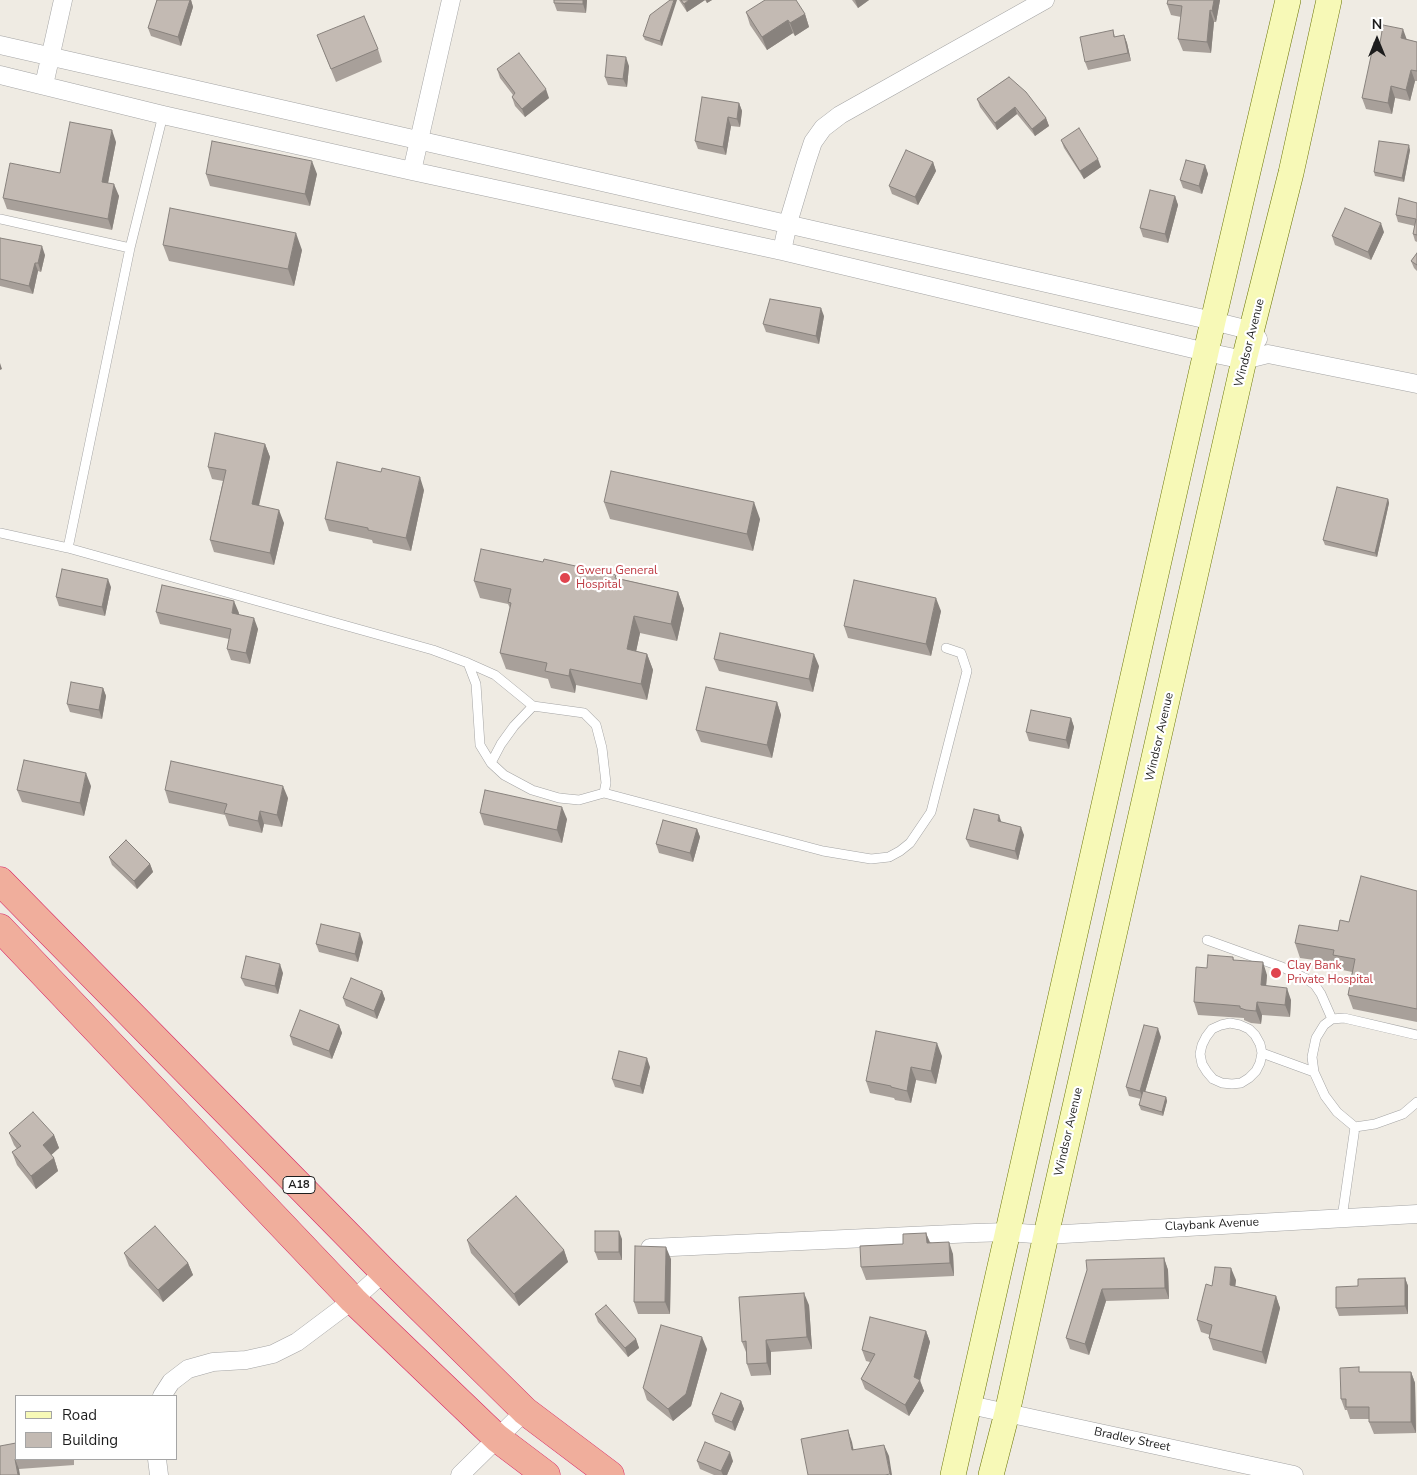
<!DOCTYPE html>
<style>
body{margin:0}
#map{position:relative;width:1417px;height:1475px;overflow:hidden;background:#efebe3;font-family:"Nunito Sans",sans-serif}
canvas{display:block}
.legend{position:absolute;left:15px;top:1395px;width:162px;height:65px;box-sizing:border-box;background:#fff;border:1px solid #a5a5a5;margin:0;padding:6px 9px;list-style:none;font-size:15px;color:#1d1d1d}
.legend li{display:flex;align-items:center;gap:10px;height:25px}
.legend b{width:25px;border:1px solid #a5a5a5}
.north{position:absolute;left:1352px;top:15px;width:50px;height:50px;-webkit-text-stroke:4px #fff;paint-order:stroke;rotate:0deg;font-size:14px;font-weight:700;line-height:20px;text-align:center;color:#1d1d1d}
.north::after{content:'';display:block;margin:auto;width:18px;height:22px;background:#1d1d1d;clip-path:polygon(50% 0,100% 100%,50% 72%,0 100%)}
</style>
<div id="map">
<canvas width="1417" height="1475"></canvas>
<ul class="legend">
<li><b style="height:6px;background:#f7f9b7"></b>Road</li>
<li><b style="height:14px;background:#c3bab3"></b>Building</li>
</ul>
<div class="north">N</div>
</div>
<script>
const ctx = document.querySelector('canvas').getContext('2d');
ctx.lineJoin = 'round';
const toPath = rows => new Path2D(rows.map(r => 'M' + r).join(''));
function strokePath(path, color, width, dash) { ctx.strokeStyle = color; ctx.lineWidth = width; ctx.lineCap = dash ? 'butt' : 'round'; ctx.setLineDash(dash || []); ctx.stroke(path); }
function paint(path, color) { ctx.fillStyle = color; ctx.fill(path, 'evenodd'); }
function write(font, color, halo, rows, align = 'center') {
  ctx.font = font + ' "Nunito Sans",sans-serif'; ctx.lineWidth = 4.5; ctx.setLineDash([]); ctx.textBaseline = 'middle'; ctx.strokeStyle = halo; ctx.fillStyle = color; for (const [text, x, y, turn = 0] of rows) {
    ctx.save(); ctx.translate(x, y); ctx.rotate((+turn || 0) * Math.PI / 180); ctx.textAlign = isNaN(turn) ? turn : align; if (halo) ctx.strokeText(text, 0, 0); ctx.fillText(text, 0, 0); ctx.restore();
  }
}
const service = toPath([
 [0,219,130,248],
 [0,533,68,548,433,650,468,663,476,684,480,745,491,763,504,775,532,790,559,798,579,800,604,793,823,851,871,859,889,857,900,851,910,843,931,812,967,671,961,653,946,648],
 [68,548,130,248,163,115],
 [468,663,495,675,533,706,584,713,596,725,602,748,606,783,604,793],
 [491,763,501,744,514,726,533,706],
 [1207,940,1282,967,1305,978,1315,985,1321,994,1332,1019],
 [1417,1035,1344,1018,1332,1019,1324,1025,1316,1038,1312,1057,1314,1072,1325,1096,1337,1112,1355,1127,1375,1124,1403,1114,1417,1102],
 [1262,1053,1260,1063,1256,1071,1249,1078,1241,1083,1232,1084,1222,1083,1213,1079,1207,1072,1202,1064,1200,1054,1202,1045,1206,1037,1212,1029,1221,1025,1230,1023,1240,1025,1249,1029,1255,1035,1260,1044,1262,1053,1314,1072],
 [1342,1218,1355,1127]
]);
const minor = toPath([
 [0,45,1213,321,1253,331,1258,339],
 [0,75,163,115,412,171,782,251,1206,352,1244,360,1268,354,1417,384],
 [44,85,63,0],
 [412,171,451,0],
 [782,251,788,223,806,163,813,142,823,128,840,115,1045,0],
 [650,1248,975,1233,1008,1232,1046,1235,1417,1214],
 [162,1396,171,1382,188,1369,213,1362,246,1360,273,1354,297,1342,353,1300,384,1272],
 [970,1405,1294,1475],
 [157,1459,159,1475],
 [460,1475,525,1411]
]);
const secondary = toPath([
 [953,1475,1213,321,1288,0],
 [991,1475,1007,1413,1046,1235,1244,360,1291,173,1329,0]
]);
const trunk = toPath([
 [0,881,384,1272,525,1411,610,1475],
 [0,928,353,1300,497,1438,546,1475]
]);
strokePath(service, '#a4a4a4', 10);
strokePath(minor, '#a4a4a4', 19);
strokePath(secondary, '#6a7405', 26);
strokePath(trunk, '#d82465', 29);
strokePath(service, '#fff', 9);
strokePath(minor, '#fff', 18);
strokePath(secondary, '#f7f9b7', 25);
strokePath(trunk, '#f0ae9c', 28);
paint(toPath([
 [157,0,191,0,193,7,181,46,151,36,148,28],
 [554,0,587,0,586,13,557,11,554,3],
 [670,0,662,46,645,40,643,36],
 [679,0,712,0,707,3,705,0,687,12],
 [852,0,869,0,858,8],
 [1220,0,1216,22,1214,22,1211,53,1183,51,1178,39,1181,17,1171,15,1167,4],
 [746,12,805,14,809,27,795,36,793,33,767,50,750,25],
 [1113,30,1115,37,1124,35,1127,43,1131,61,1088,70,1085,62],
 [317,35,378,49,382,62,336,82],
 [1406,39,1417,42,1417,81,1415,81,1410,101,1395,98,1392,114,1366,109,1362,98,1380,43],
 [629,66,627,87,608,85,605,77],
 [497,69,549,98,525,117,515,106,512,97,513,95,500,78],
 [1009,77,1046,118,1049,126,1035,136,1017,114,997,130,980,107,977,99],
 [739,103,742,111,740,127,731,126,726,155,698,149,695,141],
 [1061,140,1101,167,1084,179,1064,148],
 [116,142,108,183,119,196,112,230,7,209,3,198,60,173],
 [1410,150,1404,182,1375,176,1374,172],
 [933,162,936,171,918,205,892,194,889,186],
 [1205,165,1208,174,1202,194,1183,188,1180,180],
 [206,174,317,174,310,206,210,186],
 [1175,196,1178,205,1168,243,1143,237,1140,228],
 [1417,203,1417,242,1415,241,1413,234,1415,226,1398,222,1396,215],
 [1384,232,1371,260,1335,245,1332,236],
 [0,238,45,255,41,272,38,271,33,294,0,286],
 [163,245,302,250,294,286,169,261],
 [1417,253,1417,271,1414,268,1411,261],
 [824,316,819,344,766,332,763,324],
 [265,444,270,457,259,506,284,523,274,565,214,552,210,540,223,481,212,479,208,467],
 [424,490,411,551,373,543,372,540,329,531,325,519],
 [1388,499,1389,503,1377,557,1325,545,1323,540],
 [604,502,760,519,753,551,610,519],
 [617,578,678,592,684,609,677,641,640,633,636,651,647,654,653,670,647,700,576,685,575,693,551,688,548,679,506,669,500,653,510,608,508,604,480,598,474,581],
 [111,587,105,616,59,606,56,597],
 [941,611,931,656,848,638,844,626],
 [156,612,239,613,238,615,258,629,250,664,231,660,227,649,229,639,160,624],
 [714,659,819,666,813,692,719,671],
 [103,688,106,696,102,719,70,712,67,704],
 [777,702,781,715,772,758,701,742,696,730],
 [1071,718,1074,727,1069,749,1029,741,1026,732],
 [91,786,84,816,22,802,17,790],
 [165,790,288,798,282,827,264,824,262,833,229,826,225,815,169,803],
 [480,813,567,819,562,843,484,825],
 [1002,822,1024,835,1018,860,970,847,966,839],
 [697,829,700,837,693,862,659,853,656,844],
 [109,857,150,864,153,872,137,889,112,865],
 [1417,891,1417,1022,1353,1009,1348,995,1352,972,1338,969,1336,963,1300,958,1295,943,1338,931,1349,922],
 [363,942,358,962,319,952,316,944],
 [1233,957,1234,960,1267,975,1266,986,1291,1000,1290,1017,1262,1015,1261,1024,1251,1023,1244,1020,1244,1018,1198,1015,1194,1002,1207,968],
 [283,973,278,994,245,986,241,978],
 [382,991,385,999,377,1019,346,1006,343,998],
 [339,1025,342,1033,332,1059,293,1045,290,1036],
 [1161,1037,1145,1092,1166,1097,1167,1101,1163,1116,1141,1110,1139,1105,1141,1099,1129,1096,1126,1087],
 [942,1056,936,1084,916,1080,911,1103,895,1100,894,1098,870,1093,866,1081],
 [650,1067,643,1094,615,1087,612,1079],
 [9,1133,54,1135,59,1148,51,1155,54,1158,58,1171,36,1189,17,1165,12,1152,17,1149,14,1145],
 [926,1233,930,1242,953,1254,954,1276,866,1280,861,1267,903,1244],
 [622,1239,622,1260,598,1260,595,1252],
 [467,1240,564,1250,568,1262,519,1306,471,1253],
 [124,1253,188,1263,193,1275,163,1302,129,1266],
 [1164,1258,1168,1270,1169,1299,1106,1301,1089,1355,1070,1349,1066,1338,1087,1270],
 [671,1259,670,1314,638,1314,634,1302],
 [1405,1278,1408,1286,1408,1314,1339,1316,1336,1308,1358,1286],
 [1236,1280,1235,1286,1276,1296,1280,1308,1266,1364,1213,1350,1209,1338,1210,1335,1201,1332,1197,1320,1212,1286],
 [809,1305,812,1349,771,1352,771,1375,751,1376,747,1364,746,1352,742,1342],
 [595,1314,636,1339,639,1348,628,1357,598,1322],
 [926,1331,930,1342,920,1380,924,1391,909,1416,865,1389,861,1379,870,1362,866,1361,862,1350],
 [707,1349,691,1406,673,1421,647,1400,643,1388],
 [1360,1372,1411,1372,1415,1383,1416,1433,1374,1434,1369,1422,1369,1419,1350,1419,1347,1410,1345,1410,1341,1399],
 [741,1401,744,1409,735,1431,715,1422,712,1414],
 [16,1443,16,1459,74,1459,74,1465,19,1469,0,1475],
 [697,1461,733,1461,727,1475,714,1475,700,1469]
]), '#a8a09a');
paint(toPath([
 [190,0,191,0,193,7,181,46,178,37],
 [583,0,587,0,586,13,583,4],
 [674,0,677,0,662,46,660,41],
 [689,0,705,0,687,12,684,4],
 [706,0,712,0,707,3],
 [855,0,869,0,858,8],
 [1214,0,1220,0,1216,22,1212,11],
 [1210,10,1214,22,1211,53,1207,42],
 [805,14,809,27,795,36,790,23],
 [788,20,793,33,767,50,762,37],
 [1403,29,1407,40,1401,38],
 [1124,35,1127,43,1131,61,1128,53],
 [626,57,629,66,627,87,623,79],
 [1411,70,1415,81,1410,101,1406,90],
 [1391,86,1395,98,1392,114,1388,103],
 [546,89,549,98,525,117,522,109],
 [739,103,742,111,740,127,737,119],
 [1015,107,1017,114,997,130,995,123],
 [728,117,731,126,726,155,723,147],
 [1046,118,1049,126,1035,136,1032,129],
 [112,130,116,142,106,193,102,182],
 [1409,145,1410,150,1404,182,1402,178],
 [1098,159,1101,167,1084,179,1080,171],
 [312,161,317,174,310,206,305,194],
 [933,162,936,171,918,205,915,197],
 [1205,165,1208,174,1202,194,1199,186],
 [114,184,119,196,112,230,108,219],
 [1175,196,1178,205,1168,243,1165,234],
 [1381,223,1384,232,1371,260,1368,252],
 [296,233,302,250,294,286,288,269],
 [42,246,45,255,41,272,38,263],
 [35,263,38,271,33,294,29,286],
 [821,308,824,316,819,344,816,336],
 [0,363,2,369,0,370],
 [265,444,270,457,256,517,252,504],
 [420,477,424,490,411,551,406,538],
 [1388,499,1389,503,1377,557,1375,553],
 [754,502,760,519,753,551,747,534],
 [279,510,284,523,274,565,270,553],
 [108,579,111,587,105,616,102,607],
 [678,592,684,609,677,641,671,624],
 [936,598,941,611,931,656,926,644],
 [234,601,239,613,236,625,232,613],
 [634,616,640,633,633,666,627,649],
 [254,618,258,629,250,664,246,653],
 [647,654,653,670,647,700,641,684],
 [814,654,819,666,813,692,809,679],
 [570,669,576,685,575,693,569,676],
 [103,688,106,696,102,719,99,710],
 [777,702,781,715,772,758,767,745],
 [1071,718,1074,727,1069,749,1066,740],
 [86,773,91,786,84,816,80,803],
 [283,786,288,798,282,827,277,815],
 [562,807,567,819,562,843,557,830],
 [260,811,264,824,262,833,258,821],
 [999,815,1002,824,998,821],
 [1021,827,1024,835,1018,860,1015,851],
 [697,829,700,837,693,862,690,853],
 [150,864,153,872,137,889,134,881],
 [360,933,363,942,358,962,355,954],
 [1263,962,1267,975,1265,998,1261,985],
 [280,964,283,973,278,994,275,986],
 [1287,988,1291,1000,1290,1017,1285,1005],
 [382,991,385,999,377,1019,374,1011],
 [1257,1002,1262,1015,1261,1024,1256,1011],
 [339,1025,342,1033,332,1059,329,1051],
 [1158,1028,1161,1037,1143,1099,1140,1091],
 [937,1043,942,1056,936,1084,931,1071],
 [647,1058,650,1067,643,1094,640,1086],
 [911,1067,916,1080,911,1103,907,1091],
 [1166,1097,1167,1101,1163,1116,1162,1112],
 [54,1135,59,1148,48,1158,43,1145],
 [54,1158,58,1171,36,1189,31,1176],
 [619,1231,622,1239,622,1260,619,1252],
 [926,1233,931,1246,927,1243],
 [949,1242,953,1254,954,1276,950,1263],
 [666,1247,671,1259,670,1314,665,1302],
 [564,1250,568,1262,519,1306,514,1294],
 [1164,1258,1168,1270,1169,1299,1165,1288],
 [188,1263,193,1275,163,1302,158,1290],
 [1231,1268,1236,1280,1234,1297,1230,1285],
 [1405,1278,1408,1286,1408,1314,1405,1306],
 [1102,1289,1106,1301,1089,1355,1085,1344],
 [804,1293,809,1305,812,1349,807,1337],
 [1276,1296,1280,1308,1266,1364,1262,1352],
 [926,1331,930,1342,920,1381,924,1391,909,1416,905,1405,914,1377],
 [702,1337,707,1349,691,1406,673,1421,668,1409],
 [636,1339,639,1348,628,1357,625,1348],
 [766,1340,771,1352,771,1375,767,1363],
 [1411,1372,1415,1383,1416,1433,1411,1422],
 [741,1401,744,1409,735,1431,732,1422],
 [848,1430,852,1442,856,1462,852,1450],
 [884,1445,889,1456,892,1475,890,1475,890,1474],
 [730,1452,733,1461,727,1475,723,1475,721,1471],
 [15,1459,19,1469,20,1475,18,1475]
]), '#88827d');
const building = toPath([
 [157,0,190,0,178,37,148,28,157,0],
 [554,0,583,0,583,4,554,3,554,0],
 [670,0,674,0,660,41,643,36,650,15,670,0],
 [681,0,689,0,684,4,681,0],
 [765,0,796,0,805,14,790,23,788,20,762,37,746,12,765,0],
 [1168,0,1214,0,1212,11,1210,10,1207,42,1178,39,1182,6,1167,4,1168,0],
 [364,16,378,49,331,69,317,35,364,16],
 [1383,25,1403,29,1401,38,1417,42,1417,71,1411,70,1406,90,1391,86,1388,103,1362,98,1374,42,1380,43,1383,25],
 [1113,30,1114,37,1124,35,1128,53,1085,62,1080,37,1113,30],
 [519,53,546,89,522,109,512,97,515,93,497,69,519,53],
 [607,55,626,57,623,79,605,77,607,55],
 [1009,77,1026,92,1046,118,1032,129,1015,107,995,123,977,99,1009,77],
 [702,97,739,103,737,119,728,117,723,147,695,141,702,97],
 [70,122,112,130,102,182,114,184,108,219,3,198,10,163,60,173,70,122],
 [1079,128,1098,159,1080,171,1061,140,1079,128],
 [212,141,312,161,305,194,206,174,212,141],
 [1379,141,1409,145,1402,178,1374,172,1379,141],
 [906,150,933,162,915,197,889,186,906,150],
 [1186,160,1205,165,1199,186,1180,180,1186,160],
 [1150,190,1175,196,1165,234,1140,228,1150,190],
 [1399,198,1417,203,1417,235,1413,234,1416,219,1396,215,1399,198],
 [170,208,296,233,288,269,163,245,170,208],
 [1345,208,1381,223,1368,252,1332,236,1345,208],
 [0,238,42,246,38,263,35,263,29,286,0,279,0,238],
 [1417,253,1417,265,1411,261,1417,253],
 [770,299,821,308,816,336,763,324,770,299],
 [215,433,265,444,252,504,279,510,270,553,210,540,226,470,208,467,215,433],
 [337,462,381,472,382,468,420,477,406,538,368,530,368,528,325,519,337,462],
 [611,471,754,502,747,534,604,502,611,471],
 [1337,487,1388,499,1375,553,1323,540,1337,487],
 [481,549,543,562,544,559,616,575,615,578,678,592,671,624,634,616,627,649,647,654,641,684,570,669,569,676,545,671,547,663,500,653,511,603,508,602,511,589,474,581,481,549],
 [62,569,108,579,102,607,56,597,62,569],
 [854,580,936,598,926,644,844,626,854,580],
 [162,585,234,601,232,613,254,618,246,653,227,649,231,629,156,612,162,585],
 [720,633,814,654,809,679,714,659,720,633],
 [71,682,103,688,99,710,67,704,71,682],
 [706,687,777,702,767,745,696,730,706,687],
 [1031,710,1071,718,1066,740,1026,732,1031,710],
 [24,760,86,773,80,803,17,790,24,760],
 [171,761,283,786,277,815,260,811,258,821,224,813,227,804,165,790,171,761],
 [485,790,562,807,557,830,480,813,485,790],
 [974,809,999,815,998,821,1021,827,1015,851,966,839,974,809],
 [663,820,697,829,690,853,656,844,663,820],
 [126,840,150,864,134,881,109,857,126,840],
 [1361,876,1417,891,1417,1009,1348,995,1355,959,1333,955,1334,950,1295,943,1299,925,1338,931,1340,920,1349,922,1361,876],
 [321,924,360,933,355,954,316,944,321,924],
 [1208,955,1233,957,1233,960,1263,962,1261,985,1287,988,1285,1005,1257,1002,1256,1011,1246,1010,1240,1008,1240,1006,1194,1002,1196,967,1207,968,1208,955],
 [246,956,280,964,275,986,241,978,246,956],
 [351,978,382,991,374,1011,343,998,351,978],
 [300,1010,339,1025,329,1051,290,1036,300,1010],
 [1144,1025,1158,1028,1140,1091,1126,1087,1144,1025],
 [876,1031,937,1043,931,1071,911,1067,907,1091,891,1087,891,1086,866,1081,876,1031],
 [619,1051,647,1058,640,1086,612,1079,619,1051],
 [1143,1091,1166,1097,1162,1112,1139,1105,1143,1091],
 [33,1112,54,1135,43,1145,54,1158,31,1176,12,1152,21,1146,9,1133,33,1112],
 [516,1196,564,1250,514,1294,467,1240,516,1196],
 [155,1226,188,1263,158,1290,124,1253,155,1226],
 [595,1231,619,1231,619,1252,595,1252,595,1231],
 [926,1233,927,1243,949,1242,950,1263,861,1267,860,1246,903,1244,903,1234,926,1233],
 [635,1246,666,1247,665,1302,634,1302,635,1246],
 [1164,1258,1165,1288,1102,1289,1085,1344,1066,1338,1087,1270,1086,1260,1164,1258],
 [1215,1267,1231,1268,1230,1285,1276,1296,1262,1352,1209,1338,1212,1325,1197,1320,1206,1284,1212,1286,1215,1267],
 [1405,1278,1405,1306,1336,1308,1336,1287,1358,1286,1358,1279,1405,1278],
 [804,1293,807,1337,766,1340,767,1363,747,1364,746,1341,742,1342,739,1297,804,1293],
 [606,1305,636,1339,625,1348,595,1314,606,1305],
 [870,1317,926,1331,914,1377,920,1380,905,1405,861,1379,875,1354,862,1350,870,1317],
 [661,1325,702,1337,686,1394,668,1409,643,1388,661,1325],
 [1359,1367,1359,1372,1411,1372,1411,1422,1369,1422,1369,1407,1346,1407,1346,1399,1341,1399,1340,1368,1359,1367],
 [721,1393,741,1401,732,1422,712,1414,721,1393],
 [848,1430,852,1450,884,1445,890,1474,885,1475,808,1475,801,1439,848,1430],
 [705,1442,730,1452,721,1471,697,1461,705,1442],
 [16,1443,16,1459,15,1459,18,1475,0,1475,0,1446,16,1443]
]);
paint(building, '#c3bab3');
strokePath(building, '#88827d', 1);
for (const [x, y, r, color] of [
 [565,578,6,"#e0444e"],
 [1276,973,6,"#e0444e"]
]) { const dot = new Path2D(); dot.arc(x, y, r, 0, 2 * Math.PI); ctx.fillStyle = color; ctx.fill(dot); strokePath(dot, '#fff', 2); }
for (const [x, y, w] of [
 [299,1185,32]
]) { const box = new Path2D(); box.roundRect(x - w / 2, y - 8.5, w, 17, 4); ctx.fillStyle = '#fff'; ctx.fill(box); strokePath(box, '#1d1d1d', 1); }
write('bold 11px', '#1d1d1d', null, [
 ["A18",299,1185]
]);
write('12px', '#1d1d1d', '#fff', [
 ["Windsor Avenue",1250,343,-76],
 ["Windsor Avenue",1160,737,-77],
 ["Windsor Avenue",1069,1132,-77],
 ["Claybank Avenue",1212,1225,-3],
 ["Bradley Street",1132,1440,12]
]);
write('12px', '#be3a42', '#fff', [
 ["Gweru General",576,571],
 ["Hospital",576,585],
 ["Clay Bank",1287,966],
 ["Private Hospital",1287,980]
], 'left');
</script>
